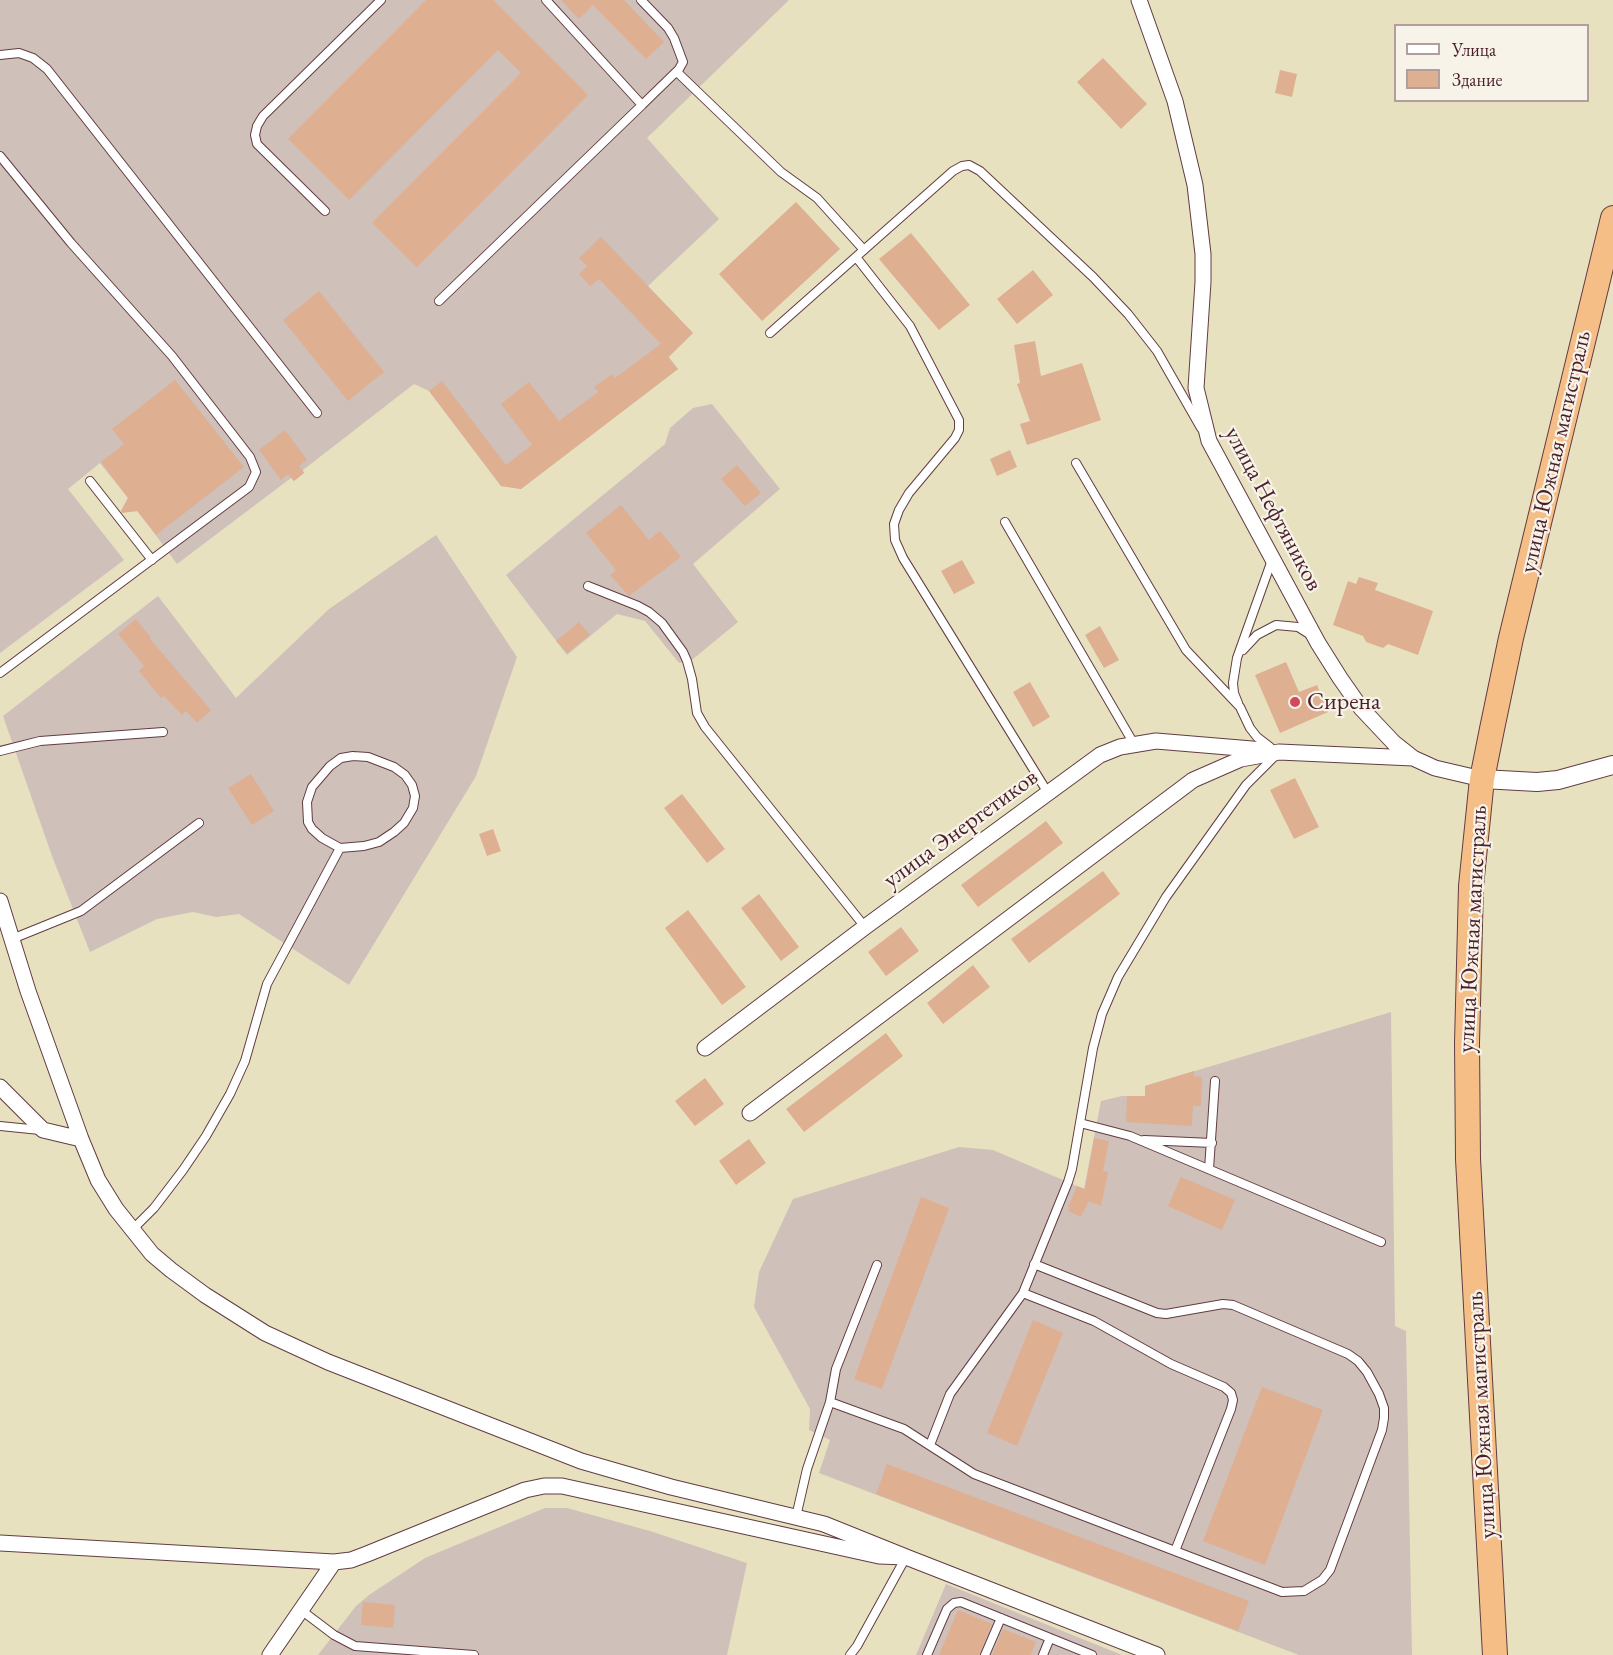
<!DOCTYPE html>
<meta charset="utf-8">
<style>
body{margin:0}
#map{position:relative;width:1613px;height:1655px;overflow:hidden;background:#e8e1c0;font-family:"EB Garamond",serif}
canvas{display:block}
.legend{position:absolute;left:1394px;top:24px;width:195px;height:78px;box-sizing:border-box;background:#f7f3e8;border:2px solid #b29e9c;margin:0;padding:8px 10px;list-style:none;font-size:18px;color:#4a1f2b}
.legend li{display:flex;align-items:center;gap:12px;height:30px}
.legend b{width:30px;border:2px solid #b29e9c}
</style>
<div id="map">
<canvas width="1613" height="1655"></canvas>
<ul class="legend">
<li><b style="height:8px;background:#fff"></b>Улица</li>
<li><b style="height:16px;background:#dfaf92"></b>Здание</li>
</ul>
</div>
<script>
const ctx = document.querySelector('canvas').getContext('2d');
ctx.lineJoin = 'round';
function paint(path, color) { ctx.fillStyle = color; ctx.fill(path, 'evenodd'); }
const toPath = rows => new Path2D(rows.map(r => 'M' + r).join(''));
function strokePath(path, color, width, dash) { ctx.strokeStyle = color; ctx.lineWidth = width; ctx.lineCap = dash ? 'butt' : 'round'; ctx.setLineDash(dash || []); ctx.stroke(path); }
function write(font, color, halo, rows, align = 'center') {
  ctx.font = font + ' "EB Garamond",serif'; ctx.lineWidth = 4.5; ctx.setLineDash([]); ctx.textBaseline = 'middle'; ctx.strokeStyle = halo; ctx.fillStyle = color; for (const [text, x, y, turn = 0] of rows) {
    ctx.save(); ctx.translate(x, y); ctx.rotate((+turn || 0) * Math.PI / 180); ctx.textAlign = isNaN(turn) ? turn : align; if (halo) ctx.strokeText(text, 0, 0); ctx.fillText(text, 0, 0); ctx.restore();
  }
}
paint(toPath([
 [0,0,789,0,647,138,719,219,648,286,693,333,669,357,678,369,521,489,501,486,429,391,414,384,303,470,304,473,294,481,291,478,177,564,138,511,128,512,123,507,128,498,100,463,68,489,124,560,0,653],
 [712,404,780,489,693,564,738,622,693,659,679,663,645,621,617,614,567,655,506,575,665,444,670,428,693,408],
 [436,535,517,657,476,776,349,985,239,914,216,917,193,912,157,919,90,952,52,856,3,716,158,596,236,698,329,609],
 [1391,1012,1395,1326,1406,1331,1412,1655,1299,1655,819,1473,830,1440,809,1430,810,1409,754,1307,759,1272,793,1199,959,1147,993,1150,1084,1189,1101,1101,1122,1096,1145,1096,1145,1086],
 [545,1508,567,1508,650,1531,747,1563,727,1655,318,1655,356,1606,369,1595,425,1558],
 [946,1584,1122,1655,916,1655]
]), '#cfc0ba');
paint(toPath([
 [426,0,493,0,588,95,417,267,372,223,521,73,498,50,349,200,288,139],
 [561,0,624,0,664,42,646,59,593,5,579,19],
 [1103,58,1147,104,1121,129,1077,82],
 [1280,70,1297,74,1292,97,1275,93],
 [796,202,840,249,762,321,719,274],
 [911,233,970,305,939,330,879,259],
 [601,237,693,333,668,357,678,369,521,489,501,486,429,391,442,381,506,465,532,445,501,404,529,382,559,421,598,392,594,387,612,374,615,378,661,344,599,279,590,286,579,274,587,266,579,258],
 [1033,270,1053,295,1017,324,997,299],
 [319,291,384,372,348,401,283,320],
 [1035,341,1041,376,1082,363,1101,420,1027,445,1020,424,1030,421,1017,384,1020,383,1014,345],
 [175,380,244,467,156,535,137,511,122,513,121,511,128,498,101,462,124,444,112,429],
 [285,430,307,460,299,466,304,473,294,481,288,474,281,480,259,450],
 [1010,450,1017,467,997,476,990,459],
 [737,465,761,493,745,506,721,479],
 [621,505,649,540,660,531,681,557,629,596,610,575,616,570,586,533],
 [962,560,975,583,954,594,941,571],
 [1359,577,1378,583,1375,590,1433,611,1418,655,1388,644,1383,648,1366,642,1363,636,1333,625,1348,581,1356,584],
 [136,619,151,638,150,639,211,710,197,723,186,711,182,715,164,696,161,698,139,671,144,666,118,634],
 [579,622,590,635,567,653,556,641],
 [1100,626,1119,660,1104,668,1085,635],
 [1286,662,1299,692,1317,685,1328,712,1280,733,1255,675],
 [1030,682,1050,717,1033,727,1013,692],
 [251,774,274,811,252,825,228,788],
 [1295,778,1319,827,1294,839,1270,790],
 [682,794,725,849,707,863,664,808],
 [1046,821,1063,843,978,907,961,885],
 [493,829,501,851,487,856,479,834],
 [1103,871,1120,894,1029,963,1011,939],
 [759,894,799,947,781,961,741,908],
 [688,910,746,987,722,1005,665,928],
 [901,927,919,951,886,976,868,952],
 [973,965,990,987,943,1024,927,1003],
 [886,1033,903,1056,804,1132,786,1109],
 [1194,1071,1194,1076,1202,1077,1201,1106,1193,1106,1192,1126,1126,1122,1127,1096,1145,1096,1145,1086],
 [705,1078,724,1104,695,1126,675,1101],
 [1094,1138,1109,1141,1103,1171,1108,1172,1101,1206,1089,1201,1081,1217,1068,1211,1070,1207,1068,1207,1077,1186,1085,1189],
 [749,1139,766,1163,736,1185,719,1161],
 [1181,1177,1235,1200,1222,1230,1168,1206],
 [921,1197,949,1208,882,1389,854,1379],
 [1033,1320,1063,1333,1017,1446,987,1433],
 [1262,1387,1323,1410,1265,1565,1203,1541],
 [887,1464,1249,1601,1238,1631,876,1494],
 [363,1602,395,1605,393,1628,361,1625],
 [958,1610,992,1624,979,1655,939,1655],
 [1003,1629,1036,1642,1031,1655,992,1655]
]), '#dfaf92');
const service = toPath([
 [641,0,668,28,674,38,683,62,679,69,642,105],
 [0,55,19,53,33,58,47,69,317,413],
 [677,72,781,172,817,198,864,250],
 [0,156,71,243,172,356,250,457,256,472,249,487,0,673],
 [325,211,257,144,255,135,257,126,263,116,381,0],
 [856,257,910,326,959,420,959,430,955,438,909,493,899,510,894,524,895,540,903,558,1048,793],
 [439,301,642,105,546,0],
 [770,333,953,171,962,166,969,165,980,171,1093,277,1128,314,1157,351,1201,428],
 [1076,463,1186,650,1240,707,1250,728,1257,737,1270,747],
 [90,481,152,560],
 [1005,522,1134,744],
 [588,586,638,606,649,612,662,623,683,652,687,661,692,679,697,713,705,727,865,927],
 [1243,650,1257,635,1276,625,1298,627,1309,634],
 [1238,703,1234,693,1233,683,1237,658,1272,560],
 [0,751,40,741,163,732],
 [353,756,368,757,394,767,405,775,412,785,415,796,413,808,404,823,394,832,379,842,364,846,340,848,322,838,312,829,308,822,307,802,312,787,330,766,341,758,353,756],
 [12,939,81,911,199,823],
 [1080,1123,1130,1136,1381,1242],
 [0,1126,40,1130],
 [1144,1140,1212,1143],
 [1209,1169,1215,1081],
 [132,1230,154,1208,183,1170,206,1136,230,1094,245,1061,267,984,340,848],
 [1023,1293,1094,1321,1171,1364,1224,1387,1231,1393,1233,1400,1231,1409,1175,1551],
 [830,1402,904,1429,974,1474,1282,1592,1304,1591,1322,1580,1330,1570,1382,1430,1384,1418,1384,1408,1379,1394,1367,1372,1358,1361,1348,1354,1233,1305,1223,1304,1166,1314,1157,1313,1034,1264],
 [930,1445,950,1394,1023,1293,1068,1182,1072,1169,1093,1048,1102,1014,1118,977,1166,897,1246,785,1275,756],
 [796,1517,807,1469,830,1402,836,1369,877,1265],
 [301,1610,334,1635,355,1646,474,1655],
 [850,1655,857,1646,906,1557],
 [927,1655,947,1609,954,1603,961,1602,1092,1655],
 [985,1655,1001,1618],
 [1043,1655,1050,1638]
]);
const minor = toPath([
 [1139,0,1175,101,1195,185,1203,254,1203,282,1196,388,1209,441,1318,643,1340,678,1361,708,1394,743,1413,758,1435,768,1482,779],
 [0,901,28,991,81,1139,98,1180,116,1209,152,1254,171,1270,205,1295,265,1333,328,1362,581,1461,671,1487,824,1524,906,1557],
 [705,1048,865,927,1100,755,1120,747,1156,741,1264,750],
 [0,1087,43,1130,81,1139],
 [750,1113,1193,780,1241,759,1279,752,1413,758],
 [0,1543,334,1562,351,1560,367,1554,525,1490,544,1486,562,1486,879,1556,906,1557,1157,1655],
 [270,1655,334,1562]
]);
const tertiary = toPath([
 [1482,779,1537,782,1558,780,1613,765]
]);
const trunk = toPath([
 [1495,1655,1468,1159,1467,1043,1471,886,1482,779,1492,729,1511,638,1613,218]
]);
strokePath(service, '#623c41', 10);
strokePath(minor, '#623c41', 17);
strokePath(tertiary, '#623c41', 20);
strokePath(trunk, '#623c41', 26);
strokePath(service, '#fff', 8);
strokePath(minor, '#fff', 15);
strokePath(tertiary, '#fff', 18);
strokePath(trunk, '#f6be87', 24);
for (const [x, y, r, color] of [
 [1295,702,6,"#d1495b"]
]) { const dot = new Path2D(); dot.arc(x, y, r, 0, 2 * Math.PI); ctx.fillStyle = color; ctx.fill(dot); strokePath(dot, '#f7f3e8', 2); }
write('24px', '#4a1f2b', '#f7f3e8', [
 ["улица Южная магистраль",1556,452,-77],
 ["улица Нефтяников",1273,509,62],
 ["улица Энергетиков",961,829,-36],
 ["улица Южная магистраль",1473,929,-87],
 ["улица Южная магистраль",1482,1415,-93]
]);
write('24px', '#4a1f2b', '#f7f3e8', [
 ["Сирена",1307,702]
], 'left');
</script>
